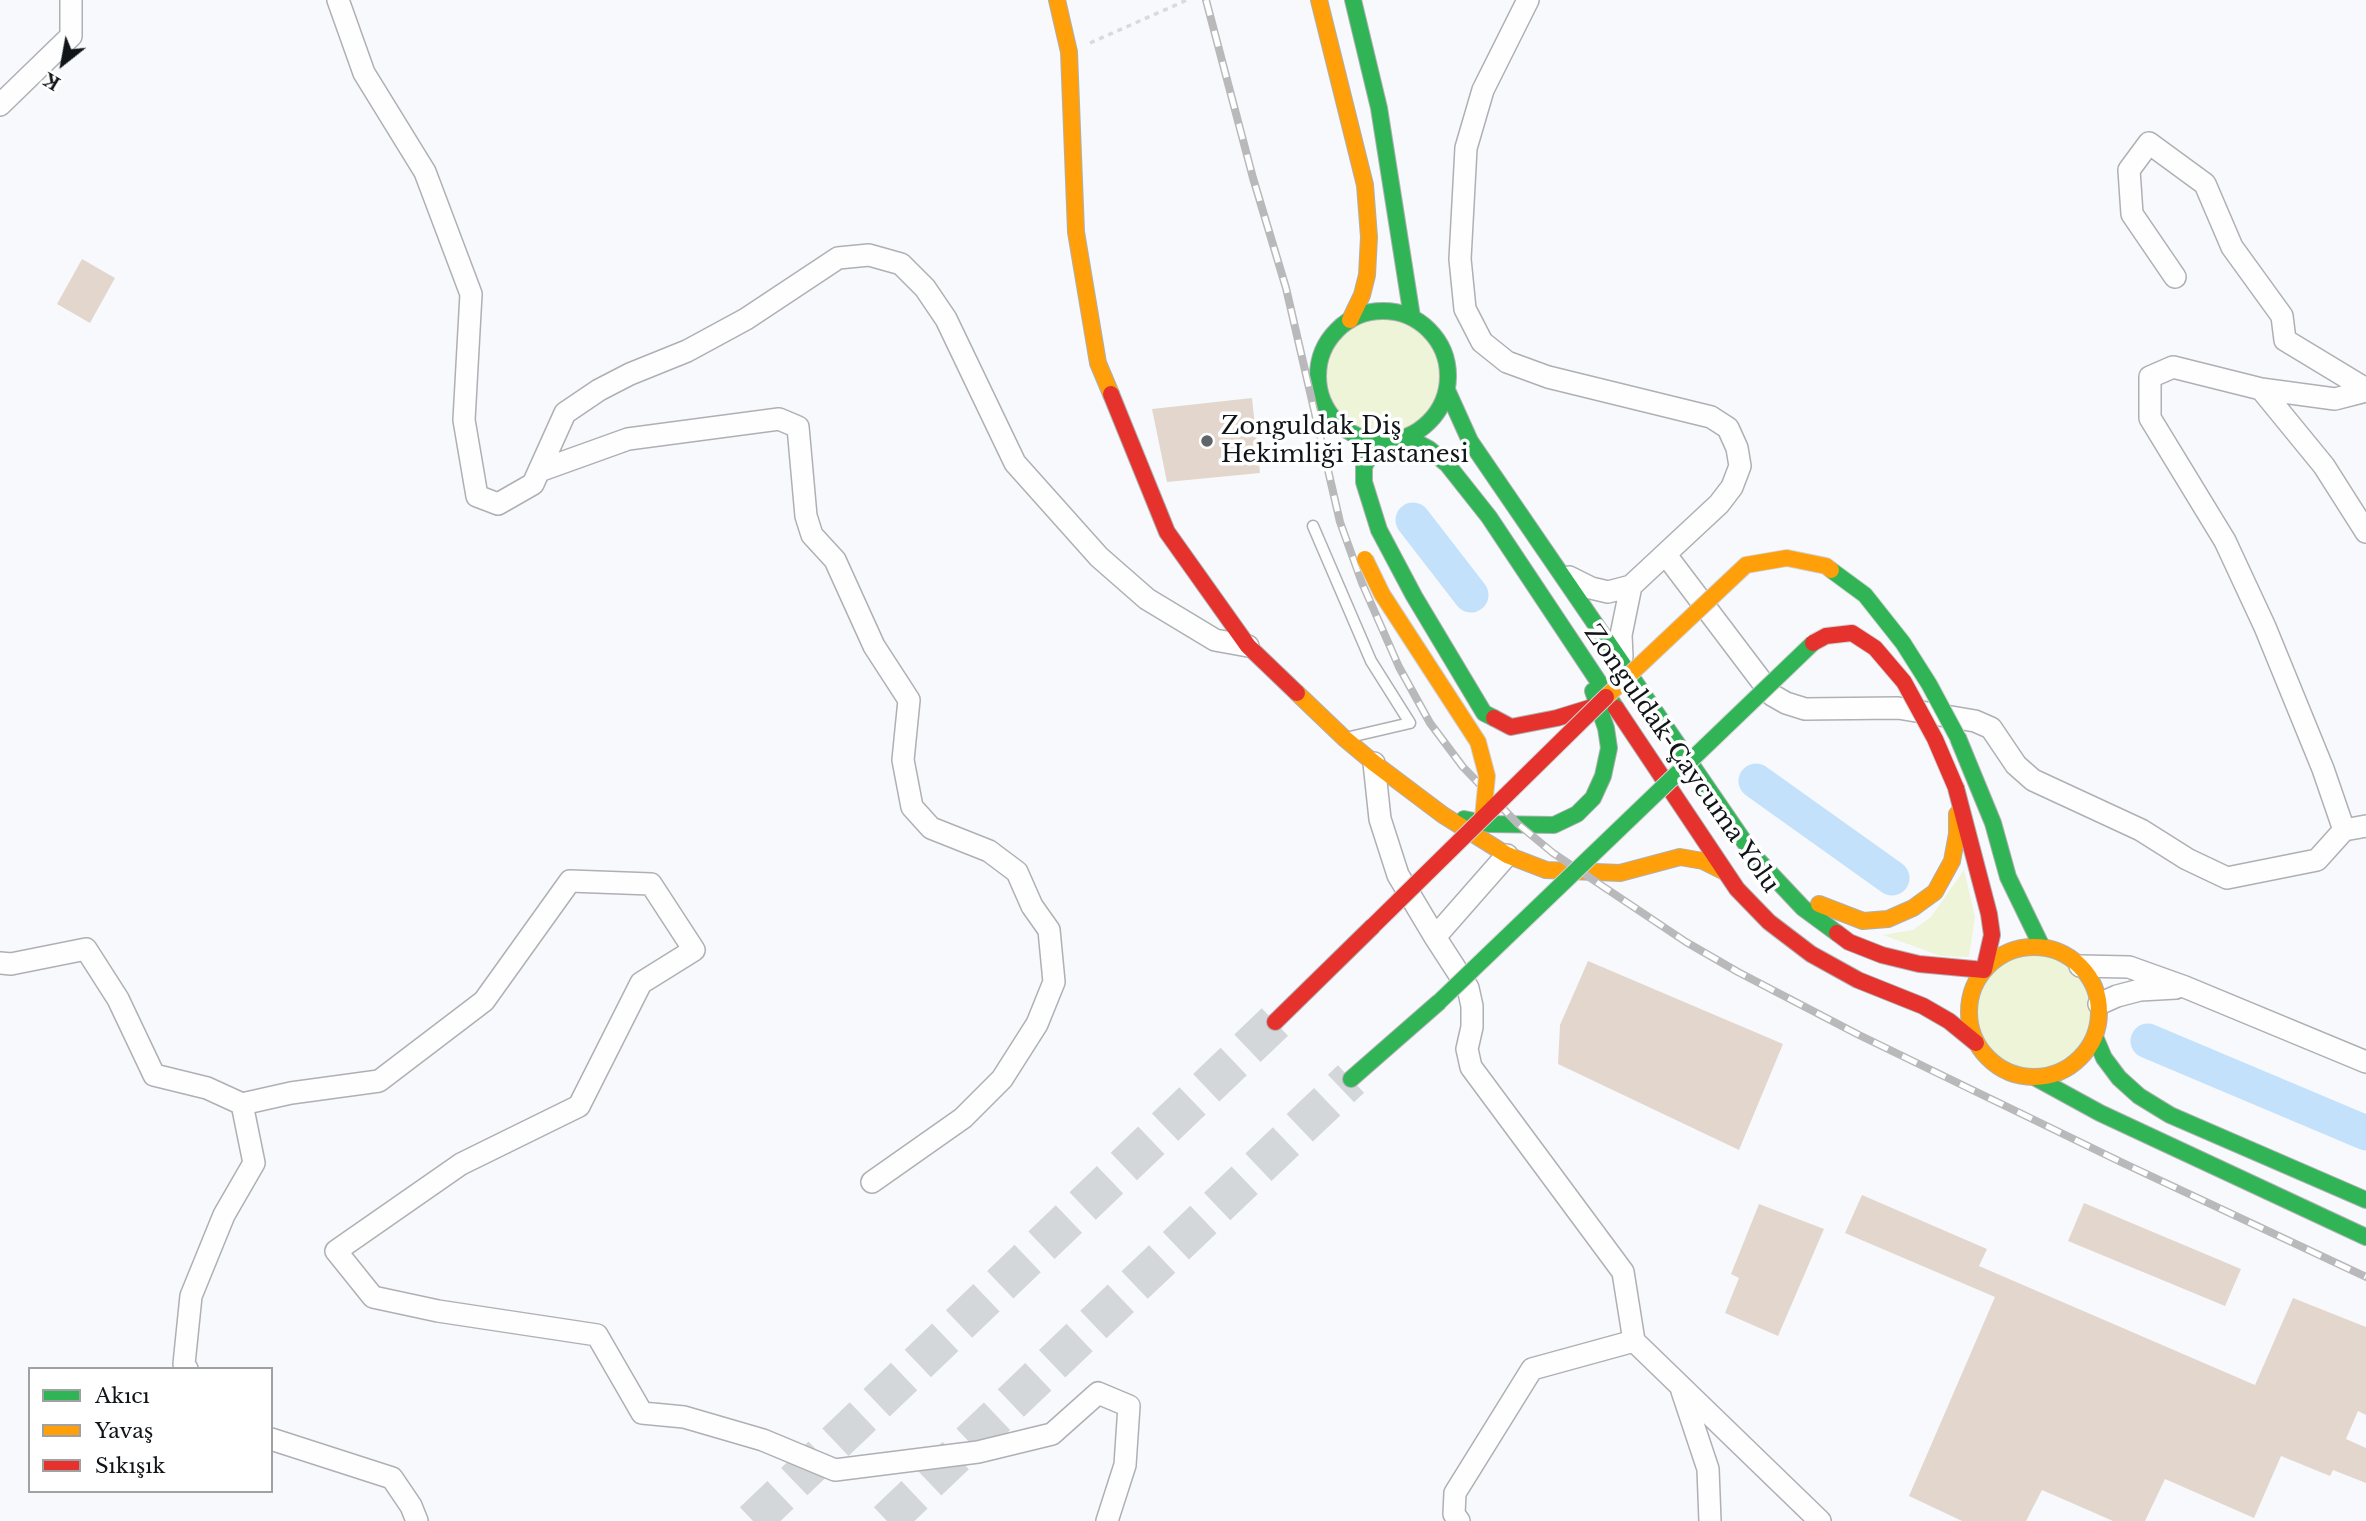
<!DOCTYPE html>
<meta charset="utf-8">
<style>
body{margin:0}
#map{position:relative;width:2366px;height:1521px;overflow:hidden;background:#f7f9fc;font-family:"Libre Baskerville",serif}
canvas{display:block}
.legend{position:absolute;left:28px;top:1367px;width:245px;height:126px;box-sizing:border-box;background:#fff;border:2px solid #a0a1a3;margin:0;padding:9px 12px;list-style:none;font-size:21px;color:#111518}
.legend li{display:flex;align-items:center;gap:14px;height:35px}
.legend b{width:35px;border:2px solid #a0a1a3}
.north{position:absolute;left:28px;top:28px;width:70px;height:70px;-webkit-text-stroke:5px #fff;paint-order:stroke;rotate:211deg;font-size:19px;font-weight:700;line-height:28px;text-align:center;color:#111518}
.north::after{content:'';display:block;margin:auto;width:24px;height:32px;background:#111518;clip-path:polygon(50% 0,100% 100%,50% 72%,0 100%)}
</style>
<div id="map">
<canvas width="2366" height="1521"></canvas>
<ul class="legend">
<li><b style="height:9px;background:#30b455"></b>Akıcı</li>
<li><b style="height:9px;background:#ff9f0a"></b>Yavaş</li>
<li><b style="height:9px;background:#e5322d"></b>Sıkışık</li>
</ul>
<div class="north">K</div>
</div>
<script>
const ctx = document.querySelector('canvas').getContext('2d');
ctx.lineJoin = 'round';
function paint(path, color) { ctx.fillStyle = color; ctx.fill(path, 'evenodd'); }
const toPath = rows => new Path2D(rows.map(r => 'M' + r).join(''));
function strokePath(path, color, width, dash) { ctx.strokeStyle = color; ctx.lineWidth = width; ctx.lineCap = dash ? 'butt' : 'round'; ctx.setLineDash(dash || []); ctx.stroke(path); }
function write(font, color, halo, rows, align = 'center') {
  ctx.font = font + ' "Libre Baskerville",serif'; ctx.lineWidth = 7; ctx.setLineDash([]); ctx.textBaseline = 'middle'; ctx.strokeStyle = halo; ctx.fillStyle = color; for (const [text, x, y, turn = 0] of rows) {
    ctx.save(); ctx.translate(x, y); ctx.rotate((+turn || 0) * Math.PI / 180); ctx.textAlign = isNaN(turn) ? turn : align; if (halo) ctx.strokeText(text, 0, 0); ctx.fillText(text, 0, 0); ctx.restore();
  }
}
paint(toPath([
 '1323 375a60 60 0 1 1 120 0a60 60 0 1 1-120 0Z',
 [1964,870,1975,917,1969,957,1941,956,1883,935,1913,930,1931,917],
 '1974 1012a60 60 0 1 1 120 0a60 60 0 1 1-120 0Z'
]), '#edf4d7');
strokePath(toPath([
 [1413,520,1471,595],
 [1756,781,1892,878],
 [2148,1041,2366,1133]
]), '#c3e1fb', 35);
paint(toPath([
 [82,259,115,278,90,323,57,304],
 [1252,398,1260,473,1167,482,1152,409],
 [1588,961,1783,1044,1739,1150,1558,1064,1560,1025],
 [1862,1195,1987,1249,1979,1266,2255,1385,2293,1298,2366,1327,2366,1415,2358,1411,2346,1439,2366,1448,2366,1483,2333,1470,2330,1476,2281,1456,2254,1518,2165,1479,2145,1521,2113,1521,2042,1490,2026,1521,1962,1521,1909,1496,1995,1297,1845,1233],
 [2084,1203,2241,1269,2225,1306,2068,1241],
 [1759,1204,1824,1229,1778,1336,1725,1313,1739,1278,1731,1274]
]), '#e3d7cd');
strokePath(toPath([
 [753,1521,1275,1022],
 [887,1521,1351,1079]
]), '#d4d7da', 38, [38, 19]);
const lane = toPath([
 [1313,526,1371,661,1410,723,1350,737]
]);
const street = toPath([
 [338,0,364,73,425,172,471,294,464,420,477,496,498,504,533,484,565,413,599,390,630,374,687,351,746,319,838,258,869,255,901,264,925,288,946,319,1015,463,1099,557,1147,599,1215,640,1248,646],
 [1528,0,1483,90,1466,148,1460,259,1465,309,1482,342,1507,362,1548,377,1711,417,1728,428,1737,448,1740,466,1732,487,1719,504,1631,586,1608,592,1591,588,1569,577],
 [0,105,71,36,71,0],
 [2175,277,2132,214,2129,170,2149,143,2205,184,2232,247,2282,316,2285,340,2366,389],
 [2261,389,2324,466,2366,532],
 [539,471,628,439,779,419,798,427,806,516,812,535,835,560,874,646,909,700,903,760,912,807,931,828,989,851,1017,872,1032,906,1049,930,1054,982,1037,1024,1002,1079,963,1118,872,1182],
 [1666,555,1772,695,1786,703,1805,709,1898,708,1975,721,1991,728,2016,765,2033,780,2141,830,2187,859,2227,878,2317,860,2344,830,2323,769,2265,627,2225,541,2150,418,2150,377,2173,367,2261,389,2335,399,2366,391],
 [1622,657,1621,635,1631,586],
 [1374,763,1380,819,1398,875,1435,937,1507,855],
 [2344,830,2366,826],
 [1435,937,1468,988,1472,1006,1472,1027,1467,1049,1471,1067,1623,1272,1634,1341,1820,1521],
 [0,963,11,964,86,949,118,999,154,1075,207,1088,242,1104,254,1163,224,1215,191,1296,184,1364,187,1369],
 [2080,966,2129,967,2185,987,2366,1062],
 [2099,1004,2117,996,2140,990,2176,988],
 [242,1104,291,1093,379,1081,484,1001,570,881,651,884,694,950,641,983,579,1106,461,1164,336,1251,373,1297,438,1311,597,1335,642,1413,684,1417,763,1440,835,1470,978,1452,1052,1434,1098,1393,1129,1406,1125,1465,1107,1521],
 [1682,1391,1708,1469,1710,1521],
 [271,1439,392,1478,411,1506,417,1521],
 [1459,1521,1454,1514,1455,1493,1532,1369,1634,1341]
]);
const fast = toPath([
 [1353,0,1379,108,1412,317],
 '1318 376a65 65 0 1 1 130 0a65 65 0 1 1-130 0Z',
 [1447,390,1470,441,1754,856,1803,908,1837,933],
 [1407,437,1429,449,1447,464,1489,517,1616,708],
 [1385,442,1369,457,1364,467,1364,482,1379,530,1414,596,1484,713,1494,718],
 [1958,738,1993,823,2008,877,2042,947],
 [1464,819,1489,824,1554,825,1577,814,1593,798,1603,776,1609,748,1606,728,1593,691],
 [2095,1037,2104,1058,2119,1078,2139,1096,2170,1115,2366,1200],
 [2036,1078,2100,1113,2366,1237],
 [1351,1079,1439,1002]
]);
const slow = toPath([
 [1057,0,1069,52,1076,232,1098,363,1111,394],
 [1319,0,1365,185,1369,237,1367,275,1362,295,1350,320],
 [1297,693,1344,738,1374,763,1443,815,1507,855,1546,870,1620,873,1680,857,1703,861,1725,872],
 [1819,904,1863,921,1888,919,1913,908,1935,892,1952,861,1957,834,1957,814],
 '1969 1012a65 65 0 1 1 130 0a65 65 0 1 1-130 0Z'
]);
const jam = toPath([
 [1111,394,1167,532,1248,646,1297,693],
 [1616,708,1737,889,1769,922,1811,954,1858,980,1923,1006,1949,1021,1976,1043],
 [1494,718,1511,727,1557,718,1596,706],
 [1837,933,1849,942,1882,955,1919,964,1984,970,1992,935,1989,914,1956,788],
 [1275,1022,1373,926]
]);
strokePath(lane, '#aeb0b3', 13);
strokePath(street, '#aeb0b3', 24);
strokePath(fast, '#aeb0b3', 18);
strokePath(slow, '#aeb0b3', 18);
strokePath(jam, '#aeb0b3', 18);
strokePath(toPath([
 [1090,43,1187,0]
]), '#d8dadb', 3.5, [5, 5]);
strokePath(lane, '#fefeff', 10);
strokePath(street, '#fefeff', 21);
strokePath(fast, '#30b455', 16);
strokePath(slow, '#ff9f0a', 16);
strokePath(jam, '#e5322d', 16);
const rail = toPath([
 [1206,0,1253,178,1286,288,1340,522,1362,583,1399,667,1430,723,1463,767,1518,824,1553,853,1686,942,1738,972,1859,1035,2123,1163,2366,1277]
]);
strokePath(rail, '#b9b9bb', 8);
strokePath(rail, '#fff', 5, [16]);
const fastBridge = toPath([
 [1831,570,1865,595,1903,643,1929,684,1958,738],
 [1439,1002,1813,643]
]);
const slowBridge = toPath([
 [1365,559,1382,594,1478,742,1487,776,1483,817],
 [1606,697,1746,565,1787,558,1826,566,1831,570]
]);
const jamBridge = toPath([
 [1813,643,1826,636,1852,633,1875,648,1904,682,1935,739,1956,788],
 [1373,926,1606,697]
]);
strokePath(fastBridge, '#d1d2d5', 18, []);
strokePath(slowBridge, '#d1d2d5', 18, []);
strokePath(jamBridge, '#d1d2d5', 18, []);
strokePath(fastBridge, '#30b455', 16);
strokePath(slowBridge, '#ff9f0a', 16);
strokePath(jamBridge, '#e5322d', 16);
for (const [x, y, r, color] of [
 [1207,441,7,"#626568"]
]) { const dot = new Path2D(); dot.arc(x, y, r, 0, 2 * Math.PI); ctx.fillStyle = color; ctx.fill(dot); strokePath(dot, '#fff', 2.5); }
write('24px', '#111518', '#fff', [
 ["Zonguldak Diş",1221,427],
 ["Hekimliği Hastanesi",1221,455]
], 'left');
write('24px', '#111518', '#fff', [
 ["Zonguldak-Çaycuma Yolu",1681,759,55]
]);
</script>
